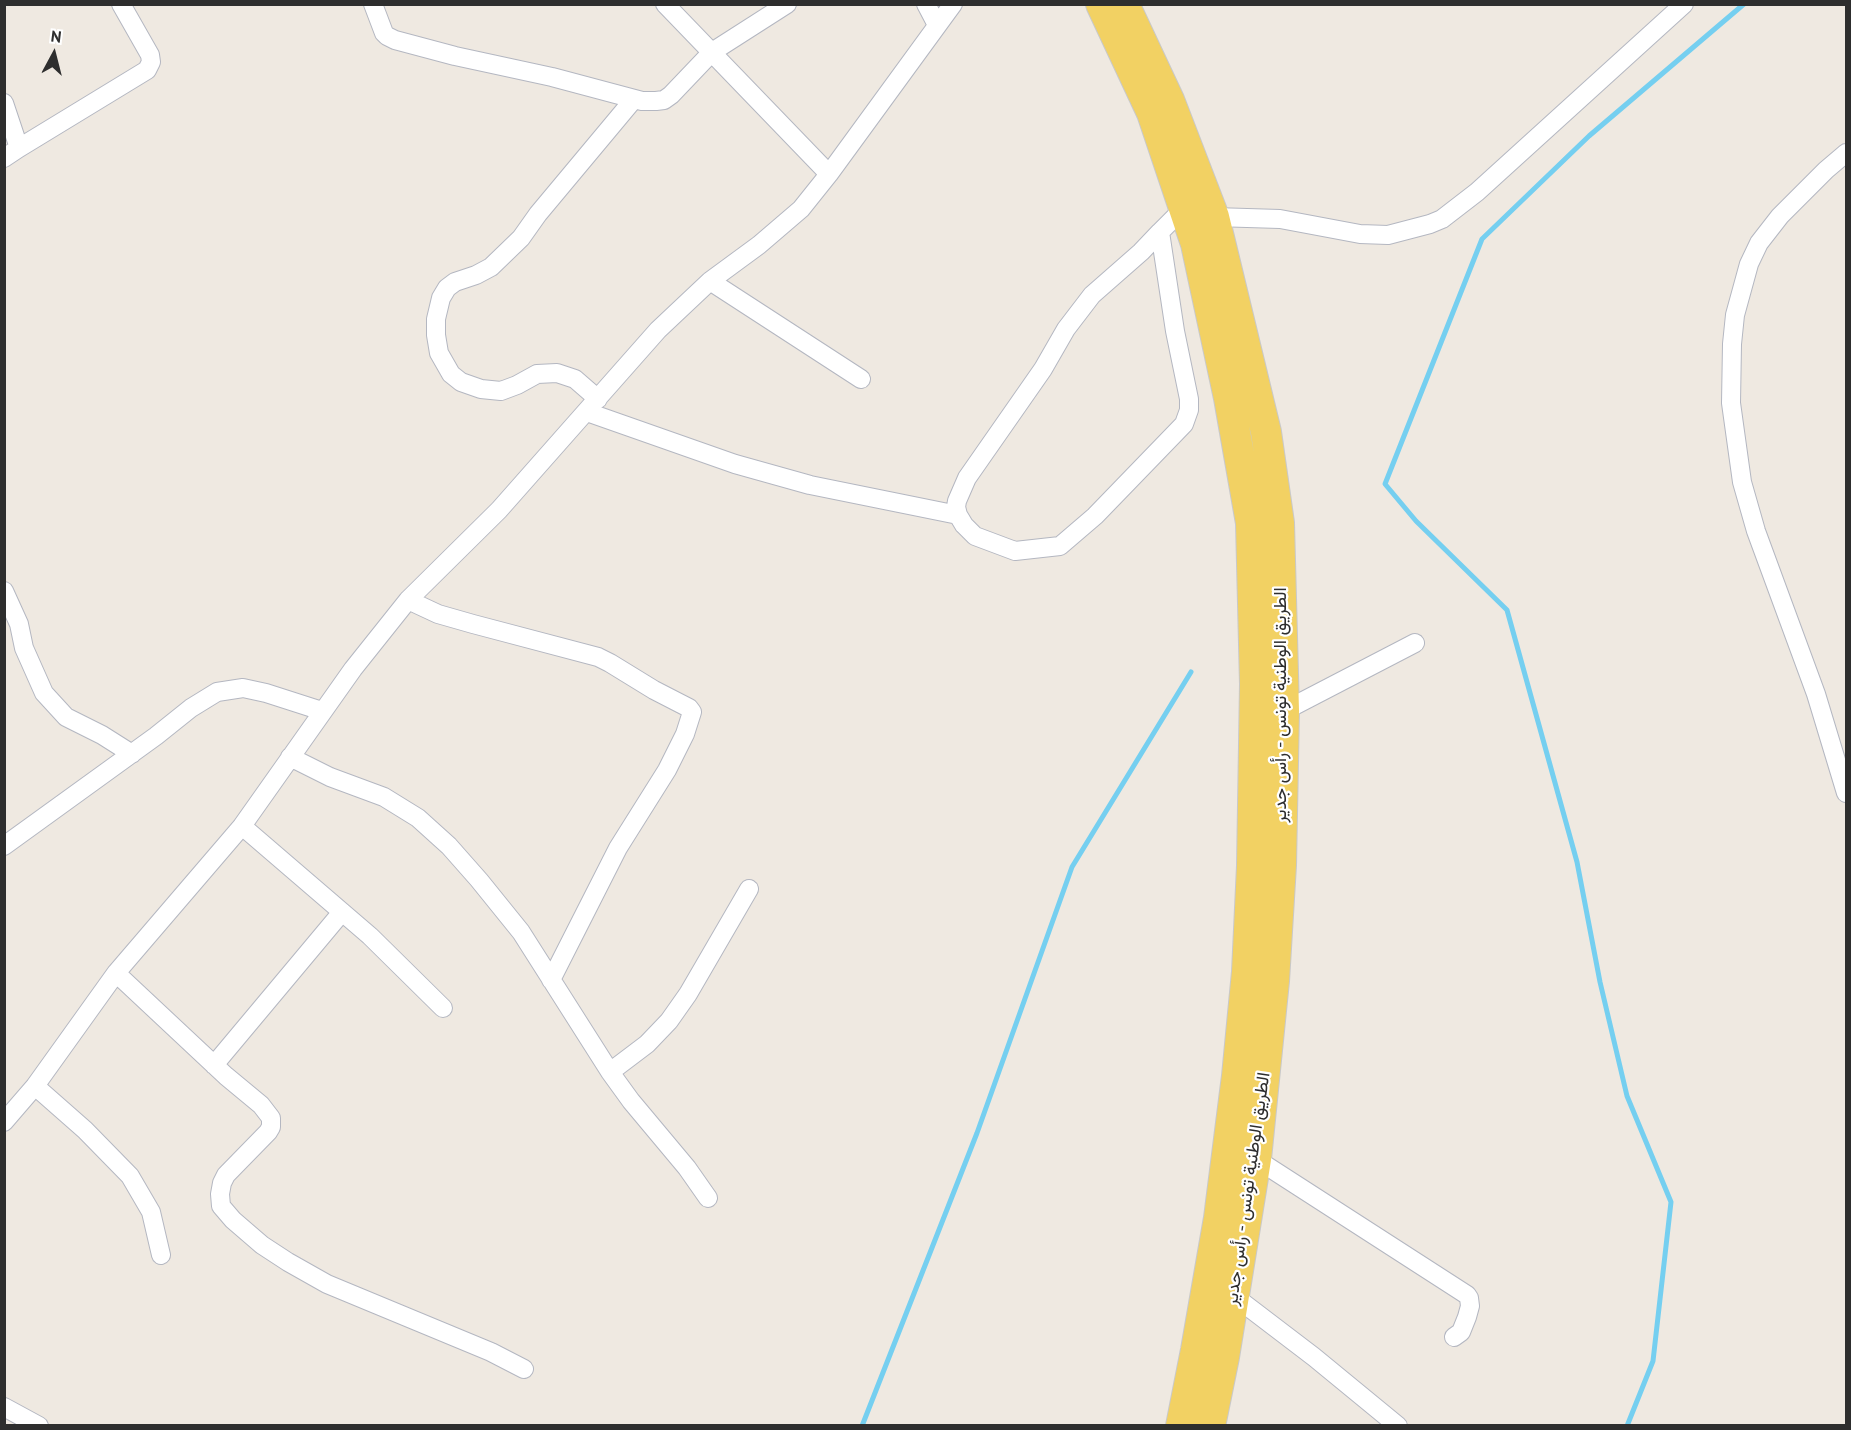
<!DOCTYPE html>
<meta charset="utf-8">
<style>
body{margin:0}
#map{position:relative;width:1851px;height:1430px;overflow:hidden;background:#efe9e1;font-family:"PT Sans",sans-serif}
canvas{display:block}
.frame{position:absolute;inset:0;border:6px solid #2e2e2e;pointer-events:none}
.north{position:absolute;left:24px;top:24px;width:60px;height:60px;-webkit-text-stroke:4px #fff;paint-order:stroke;rotate:7deg;font-size:16px;font-weight:700;line-height:24px;text-align:center;color:#2e2e2e}
.north::after{content:'';display:block;margin:auto;width:21px;height:27px;background:#2e2e2e;clip-path:polygon(50% 0,100% 100%,50% 72%,0 100%)}
</style>
<div id="map">
<canvas width="1851" height="1430"></canvas>
<div class="frame"></div>
<div class="north">N</div>
</div>
<script>
const ctx = document.querySelector('canvas').getContext('2d');
ctx.lineJoin = 'round';
const toPath = rows => new Path2D(rows.map(r => 'M' + r).join(''));
function strokePath(path, color, width, dash) { ctx.strokeStyle = color; ctx.lineWidth = width; ctx.lineCap = dash ? 'butt' : 'round'; ctx.setLineDash(dash || []); ctx.stroke(path); }
function write(font, color, halo, rows, align = 'center') {
  ctx.font = font + ' "PT Sans",Vazirmatn,sans-serif'; ctx.lineWidth = 4.5; ctx.setLineDash([]); ctx.textBaseline = 'middle'; ctx.strokeStyle = halo; ctx.fillStyle = color; for (const [text, x, y, turn = 0] of rows) {
    ctx.save(); ctx.translate(x, y); ctx.rotate((+turn || 0) * Math.PI / 180); ctx.textAlign = isNaN(turn) ? turn : align; if (halo) ctx.strokeText(text, 0, 0); ctx.fillText(text, 0, 0); ctx.restore();
  }
}
strokePath(toPath([
 [862,1426,977,1133,1072,867,1191,672],
 [1627,1426,1653,1361,1671,1202,1627,1096,1600,982,1577,862,1507,610,1416,521,1385,484,1482,239,1589,136,1744,4]
]), '#75cff0', 5);
const street = toPath([
 [373,4,384,33,387,36,395,40,455,56,552,77,642,101,656,101,664,100,671,95,712,52,787,4],
 [665,4,829,174],
 [926,4,937,25],
 [4,103,19,148],
 [1846,153,1826,170,1780,216,1759,243,1749,264,1735,315,1732,344,1731,403,1742,482,1756,531,1816,694,1846,793],
 [4,158,19,148,147,70,151,62,150,55,121,4],
 [1214,217,1280,219,1360,234,1388,235,1430,224,1442,219,1477,192,1684,4],
 [1160,232,1175,331,1189,399,1189,410,1184,424,1095,516,1060,546,1015,551,975,536,964,525,958,515,956,507,957,501,967,478,1043,369,1066,329,1092,295,1141,252,1160,232,1185,207],
 [710,281,861,379],
 [598,399,575,379,557,373,537,374,517,385,501,391,481,389,461,382,451,374,439,353,436,335,436,319,441,298,447,288,455,282,476,275,491,267,521,238,538,214,634,99],
 [587,412,735,464,810,485,958,515],
 [4,591,19,624,24,648,44,693,66,717,102,735,132,754],
 [408,600,438,614,473,624,598,657,610,663,654,690,689,708,692,712,685,734,667,770,618,848,551,980],
 [1284,711,1415,643],
 [290,757,330,777,384,797,418,818,449,846,479,880,521,932,610,1072,631,1101,687,1168,708,1198],
 [242,826,370,936,443,1008],
 [4,846,156,736,191,708,217,692,243,688,266,693,322,711],
 [116,973,226,1076,261,1105,271,1118,271,1127,268,1132,226,1175,222,1183,220,1194,221,1206,233,1220,262,1245,288,1262,327,1284,491,1352,524,1369],
 [214,1065,342,912],
 [610,1072,647,1044,669,1021,688,994,749,889],
 [35,1086,85,1130,130,1176,151,1212,161,1255],
 [4,1122,35,1086,116,973,242,826,353,669,408,600,499,510,658,330,710,281,759,245,801,209,829,174,953,4],
 [1256,1159,1467,1295,1469,1298,1470,1306,1467,1317,1461,1332,1454,1337],
 [1234,1296,1314,1357,1398,1426],
 [4,1407,39,1426]
]);
const primary = toPath([
 [1101,4,1152,113,1196,244,1229,398,1251,523,1255,684,1252,866,1247,972,1237,1076,1219,1218,1196,1350,1181,1426],
 [1124,4,1169,100,1214,217,1266,432,1279,523,1284,711,1281,865,1274,981,1256,1159,1224,1357,1210,1426]
]);
strokePath(street, '#b4b7c1', 20);
strokePath(primary, '#c9c9c9', 32);
strokePath(street, '#fff', 18);
strokePath(primary, '#f2d163', 30);
write('18px', '#2e2e2e', '#fff', [
 ["الطريق الوطنية تونس - رأس جدير",1281,705,-90],
 ["الطريق الوطنية تونس - رأس جدير",1248,1189,-82]
]);
</script>
